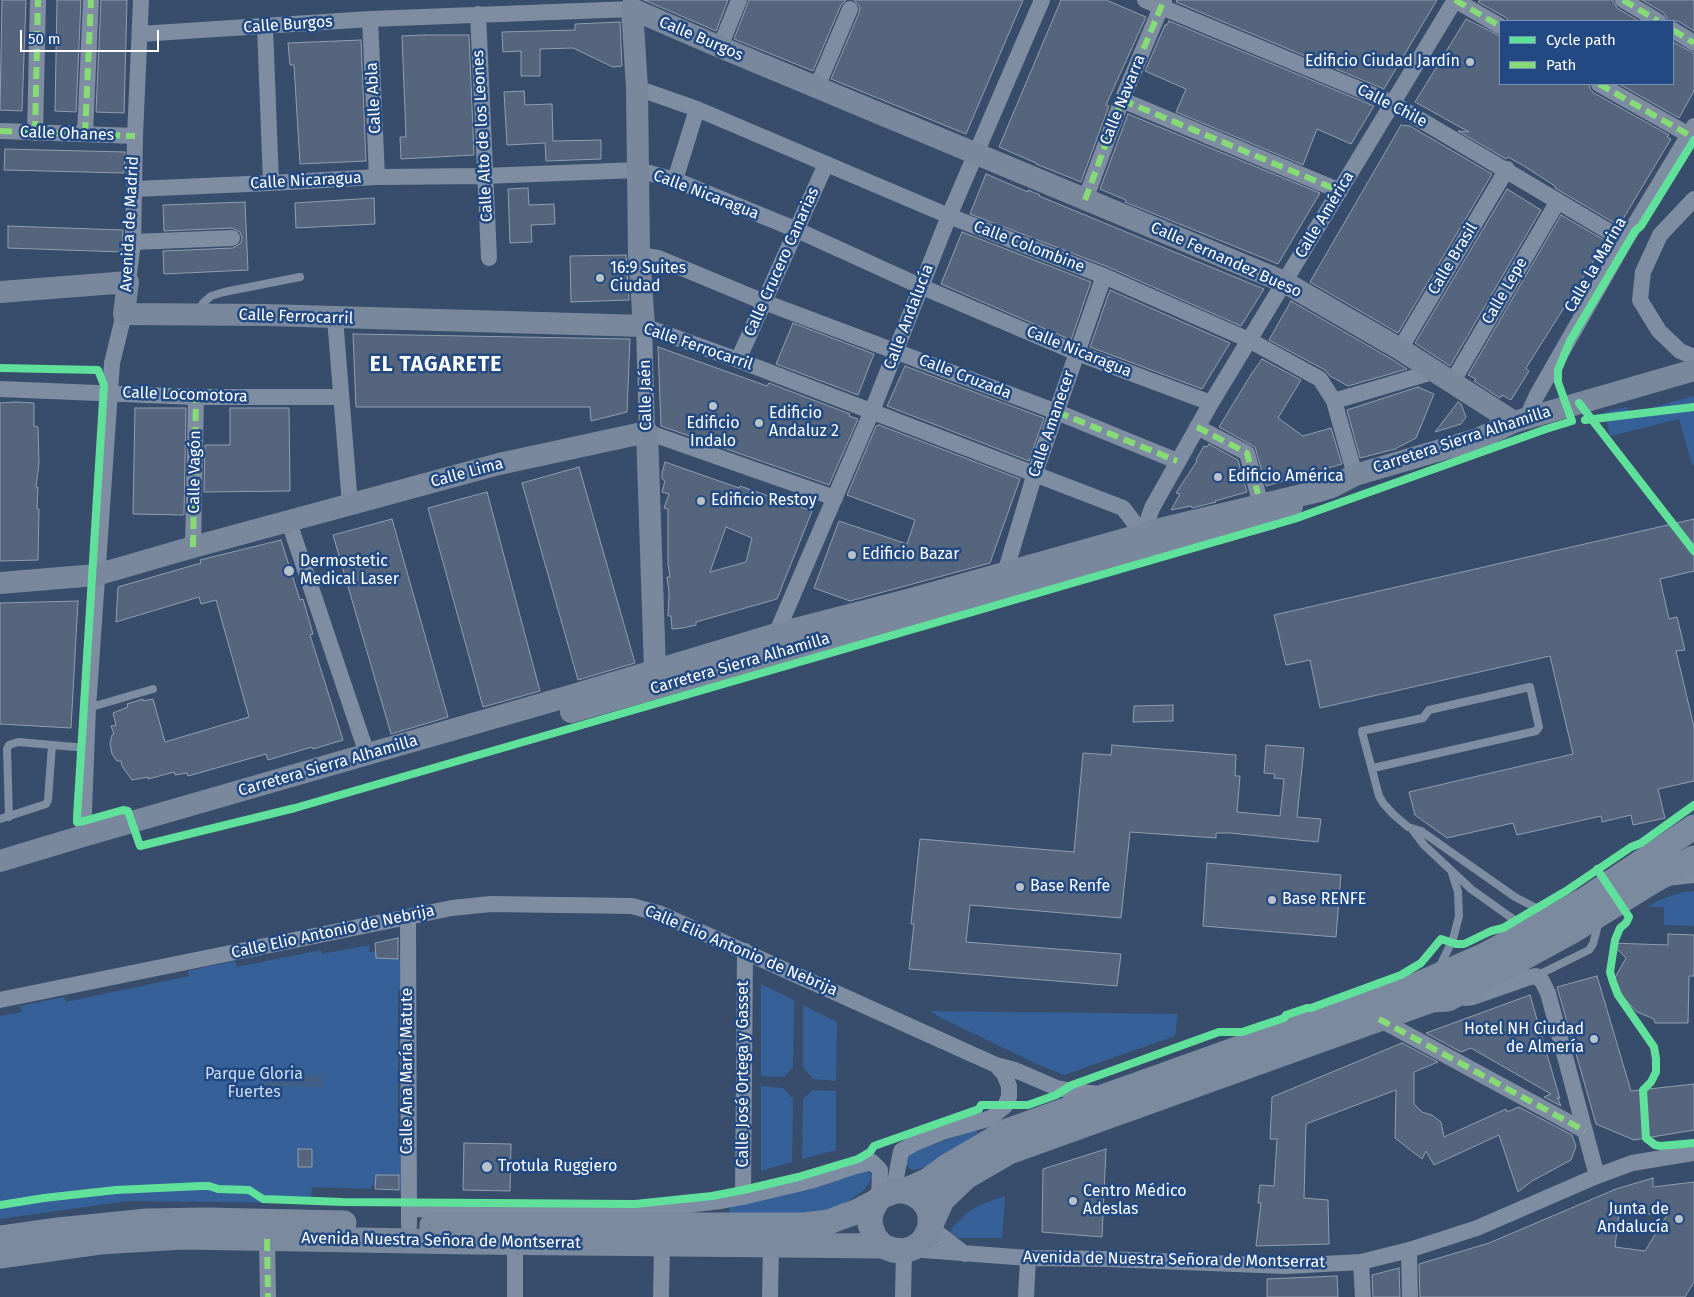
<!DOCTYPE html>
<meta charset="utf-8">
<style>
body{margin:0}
#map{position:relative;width:1694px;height:1297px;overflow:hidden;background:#384d6b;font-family:"Fira Sans",sans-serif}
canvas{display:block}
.legend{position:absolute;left:1499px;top:20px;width:175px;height:65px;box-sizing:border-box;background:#224981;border:1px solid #7a92b3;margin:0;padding:6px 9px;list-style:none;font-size:15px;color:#fff}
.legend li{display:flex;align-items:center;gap:10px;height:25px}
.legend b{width:25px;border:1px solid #7a92b3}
.scale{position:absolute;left:20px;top:30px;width:139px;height:22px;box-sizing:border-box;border:2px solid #fff;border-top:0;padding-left:6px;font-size:15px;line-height:18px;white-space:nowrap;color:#fff;-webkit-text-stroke:4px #224981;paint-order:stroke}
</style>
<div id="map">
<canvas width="1694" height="1297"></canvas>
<ul class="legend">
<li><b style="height:6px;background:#60e19b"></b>Cycle path</li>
<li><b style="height:6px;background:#86db77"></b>Path</li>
</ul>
<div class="scale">50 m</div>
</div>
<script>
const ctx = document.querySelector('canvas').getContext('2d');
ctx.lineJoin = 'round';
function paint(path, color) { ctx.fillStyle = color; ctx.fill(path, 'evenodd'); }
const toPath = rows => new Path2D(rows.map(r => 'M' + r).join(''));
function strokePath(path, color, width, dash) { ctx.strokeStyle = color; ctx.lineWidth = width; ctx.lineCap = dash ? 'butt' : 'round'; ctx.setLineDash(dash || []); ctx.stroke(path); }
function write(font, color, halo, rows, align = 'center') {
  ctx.font = font + ' "Fira Sans",sans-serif'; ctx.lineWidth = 5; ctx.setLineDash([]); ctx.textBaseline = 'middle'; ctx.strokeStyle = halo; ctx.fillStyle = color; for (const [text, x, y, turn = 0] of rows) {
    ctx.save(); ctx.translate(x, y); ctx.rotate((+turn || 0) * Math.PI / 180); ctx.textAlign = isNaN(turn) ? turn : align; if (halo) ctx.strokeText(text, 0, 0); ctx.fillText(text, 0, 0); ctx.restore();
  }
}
paint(toPath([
 [1694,396,1694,465,1692,465,1679,419,1610,436,1605,412,1627,407,1629,414],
 [1694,891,1694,926,1664,925,1664,907,1648,907,1657,901,1671,896,1684,892],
 [370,945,369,952,376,952,376,958,404,959,404,990,398,990,398,1154,405,1154,403,1190,400,1190,400,1176,376,1175,375,1186,371,1185,371,1189,312,1187,311,1203,127,1201,0,1219,0,1016,22,1012,20,1006,64,997,66,1002,189,976,188,971,235,961,237,967,321,950,322,954],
 [761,984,794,1000,793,1067,784,1077,761,1076],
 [803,1005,837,1022,836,1081,813,1079,803,1067],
 [930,1011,1178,1014,1175,1036,1064,1075,1037,1064,939,1017],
 [761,1086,783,1088,793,1099,792,1162,761,1171],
 [812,1090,836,1091,836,1150,802,1159,803,1100],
 [975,1130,978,1132,976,1134,927,1167,912,1170,906,1165,908,1156,912,1152],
 [868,1169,872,1177,865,1189,845,1204,820,1213,730,1214,729,1207],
 [1005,1196,1002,1238,960,1238,954,1236,951,1233,953,1227,969,1211,985,1203]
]), '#366098');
paint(toPath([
 [262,1075,322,1075,322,1087,261,1086]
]), '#425e86');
const building = toPath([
 [2,0,26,0,22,111,0,110,2,0],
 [57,0,81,0,76,112,55,111,57,0],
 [101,0,127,0,124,113,96,112,101,0],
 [644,0,728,0,716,31,644,0],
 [749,0,846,0,841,5,813,71,734,39,749,0],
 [854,0,1023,0,966,134,831,79,859,13,860,7,854,0],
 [1061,0,1106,0,1146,17,1106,105,1109,106,1081,182,1036,164,1036,163,999,147,1061,0],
 [1177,0,1437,0,1384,89,1176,2,1177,0],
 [1480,0,1613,0,1617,8,1639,21,1509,21,1505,17,1478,2,1480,0],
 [1642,0,1694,0,1694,31,1678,21,1668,21,1664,13,1642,0],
 [1466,19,1500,36,1500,84,1589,84,1590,89,1594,93,1669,135,1667,137,1671,139,1620,224,1617,223,1616,224,1555,188,1555,186,1524,166,1508,157,1506,159,1458,131,1469,132,1415,102,1466,19],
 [1169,21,1374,106,1351,144,1317,129,1303,165,1176,112,1186,89,1145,71,1165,25,1167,25,1169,21],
 [620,22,622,66,613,67,573,48,540,49,540,76,521,76,521,51,503,52,502,32,575,30,575,24,620,22],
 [425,35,469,35,474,155,401,159,400,137,406,137,402,36,425,35],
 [361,40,366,161,300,164,294,65,290,65,288,43,361,40],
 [1673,42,1694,53,1694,91,1679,118,1619,84,1673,84,1673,42],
 [524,91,525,105,552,104,553,141,601,140,601,159,546,161,545,143,507,145,504,92,524,91],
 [1128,114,1320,193,1278,264,1125,202,1126,200,1100,189,1128,114],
 [1401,125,1410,126,1492,174,1398,333,1310,282,1401,125],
 [5,149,125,152,124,173,4,170,5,149],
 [986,174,1028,192,1028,190,1040,195,1039,196,1264,289,1241,326,1108,267,970,214,986,174],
 [528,188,529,205,554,204,555,224,531,225,532,242,510,243,508,189,528,188],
 [1507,189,1541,210,1450,366,1415,343,1507,189],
 [374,198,375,224,296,228,295,203,374,198],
 [245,202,248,270,164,274,163,251,233,248,241,243,242,238,240,232,232,228,164,231,163,205,245,202],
 [1561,215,1606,241,1526,368,1529,371,1511,400,1502,395,1500,398,1474,381,1476,379,1468,375,1561,215],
 [8,226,123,230,122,252,8,248,8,226],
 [962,232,1091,282,1071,340,941,284,962,232],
 [626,255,629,300,571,302,570,256,626,255],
 [1110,290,1230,343,1202,389,1090,347,1110,290],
 [1291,301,1393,360,1407,369,1348,386,1330,376,1325,370,1269,340,1291,301],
 [793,323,874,354,858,395,776,364,793,323],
 [353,334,630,339,627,412,591,421,590,407,356,407,353,334],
 [658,347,767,386,769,383,850,414,849,416,858,419,829,485,661,426,658,347],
 [1262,359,1301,380,1278,418,1303,436,1331,428,1342,464,1266,486,1255,447,1219,427,1252,373,1262,359],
 [905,366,1044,418,1029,461,887,406,905,366],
 [1418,387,1434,394,1416,438,1395,449,1360,458,1347,410,1418,387],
 [16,402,34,403,34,426,38,427,39,463,36,487,38,487,37,509,39,509,38,560,0,561,0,403,16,402],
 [1458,402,1461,404,1466,417,1461,424,1435,432,1458,402],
 [135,408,186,408,184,515,133,514,135,408],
 [230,408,289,408,290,491,204,492,205,445,230,445,230,408],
 [879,425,1020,479,990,563,850,601,814,588,839,521,907,544,915,520,847,495,876,426,879,425],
 [1209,444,1238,460,1247,492,1215,501,1216,502,1192,508,1191,506,1171,510,1180,494,1176,493,1197,461,1196,460,1204,446,1207,447,1209,444],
 [665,462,739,488,740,486,812,511,777,599,696,622,696,625,683,628,672,629,671,616,668,616,669,592,667,577,670,577,668,564,668,509,664,508,669,494,662,492,665,481,662,479,662,473,665,462],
 [726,527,752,538,746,562,710,572,726,527],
 [579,467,635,663,578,680,522,483,579,467],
 [487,492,540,691,483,707,428,508,487,492],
 [392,519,448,717,391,734,333,535,392,519],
 [1694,519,1694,571,1660,579,1669,619,1677,617,1685,650,1676,651,1694,727,1694,781,1658,789,1665,818,1633,825,1631,815,1602,822,1601,816,1517,835,1513,823,1447,838,1415,815,1409,792,1573,754,1550,656,1320,708,1310,660,1286,665,1274,615,1694,519],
 [281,540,300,600,303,599,313,634,310,635,343,740,313,749,312,747,268,760,266,754,188,776,187,773,175,775,174,772,148,779,148,777,132,780,122,766,121,761,117,761,112,754,110,744,112,735,114,734,111,726,116,725,113,713,128,707,127,704,143,699,143,701,153,699,165,742,249,717,216,600,201,604,199,597,116,622,118,587,201,563,200,560,281,540],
 [78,601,71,728,0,724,0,603,78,601],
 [1173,705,1173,721,1133,722,1134,706,1173,705],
 [1112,745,1236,755,1235,776,1240,776,1237,812,1280,816,1284,779,1274,778,1275,774,1264,773,1266,745,1304,748,1297,817,1321,819,1318,842,1230,833,1216,833,1216,838,1130,832,1121,918,970,905,966,942,1121,954,1117,986,909,969,914,924,911,924,920,839,1074,852,1083,753,1111,755,1112,745],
 [1207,863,1341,875,1336,937,1203,926,1207,863],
 [1668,934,1694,935,1694,976,1689,976,1688,1023,1655,1023,1654,1019,1637,1012,1611,985,1626,958,1611,943,1668,945,1668,934],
 [398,938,398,959,376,958,375,943,398,938],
 [1597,976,1631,1091,1694,1084,1694,1130,1634,1140,1596,1124,1557,987,1597,976],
 [1530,995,1560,1099,1557,1097,1561,1106,1544,1097,1551,1094,1471,1048,1461,1052,1426,1033,1530,995],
 [1402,1043,1438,1062,1414,1072,1414,1104,1422,1112,1432,1115,1441,1122,1444,1137,1506,1109,1507,1112,1519,1107,1572,1135,1576,1146,1571,1160,1532,1181,1518,1192,1499,1135,1434,1165,1426,1151,1422,1159,1395,1138,1396,1090,1306,1124,1304,1198,1328,1200,1329,1244,1256,1246,1261,1203,1258,1203,1260,1185,1274,1186,1277,1139,1270,1139,1272,1097,1402,1043],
 [464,1143,511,1144,510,1191,463,1190,464,1143],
 [298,1149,312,1149,312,1167,298,1167,298,1149],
 [1106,1149,1102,1237,1042,1232,1043,1169,1106,1149],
 [376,1175,399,1175,399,1190,375,1189,376,1175],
 [1653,1178,1653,1187,1694,1182,1694,1282,1685,1297,1420,1297,1419,1264,1489,1243,1616,1189,1653,1178],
 [1619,1213,1635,1213,1667,1215,1645,1251,1615,1247,1619,1213],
 [1399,1268,1400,1297,1373,1297,1372,1275,1399,1268],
 [1337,1276,1338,1297,1267,1297,1267,1279,1337,1276]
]);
paint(building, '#54657d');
strokePath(building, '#919eb0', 1);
strokePath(toPath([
 [200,311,203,303,211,296,224,292,300,277],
 [88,708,153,689],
 [1373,768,1536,731,1539,727,1530,687,1429,710,1423,718,1362,731,1362,732,1379,796,1383,803,1393,814,1408,827,1421,831,1515,897,1536,908,1552,911],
 [9,817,7,749,9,745,18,742,87,748],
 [0,819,46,804,48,800,52,745],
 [1412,829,1424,845,1471,889,1527,929],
 [1440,966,1453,939,1459,916,1458,892,1452,873],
 [1536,976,1589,950,1593,944,1599,921]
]), '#7e8da1', 8);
strokePath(toPath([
 [1145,0,1392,103,1625,241],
 [1455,0,1500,26],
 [1623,0,1658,21],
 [478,14,489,258],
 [370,19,377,177],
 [265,27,271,183],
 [1673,30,1694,43],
 [140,34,370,19,632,9,631,0],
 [720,47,739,0],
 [1599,84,1689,135],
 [817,87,850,9],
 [637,88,697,109,949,216,1104,276,1249,340,1320,379,1334,401,1355,475],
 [1122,100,1340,191],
 [0,131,135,136],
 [35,133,38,0],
 [85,134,91,0],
 [675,180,697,109],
 [135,189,271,183,377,177,484,176,638,170,675,180,797,230,920,286,1077,353,1211,403],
 [1694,199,1660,235,1643,272,1640,300,1659,331,1680,351,1694,357],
 [1085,200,1122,100,1164,0],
 [133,242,232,238],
 [639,255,658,258,764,302,1057,412,1177,461],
 [128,282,133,242,135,136,141,0],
 [335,318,350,505],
 [1400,349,1507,169],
 [738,360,826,164],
 [1453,381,1558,201],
 [0,389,196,397,340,397],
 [1334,401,1436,371],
 [1526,419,1537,395,1625,241,1694,126],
 [1197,427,1247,453,1258,494],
 [835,498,647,432,644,326,738,360,1123,508,1143,534],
 [289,522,367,754],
 [1143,534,1152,508,1211,403,1455,0],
 [193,547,196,397],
 [1005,573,1035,473,1104,276],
 [776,634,872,411,949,216,1042,0],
 [83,836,88,708,112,363,124,314],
 [1667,878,1694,875],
 [408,917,409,1225],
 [1465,998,1473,997,1527,978,1536,976,1542,981,1548,993,1597,1176],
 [0,1000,452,908,491,904,632,906,661,914,996,1065,1015,1070,1057,1088,1072,1091,1099,1094],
 [1379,1019,1585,1131],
 [895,1191,894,1188,901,1151,915,1143,942,1132,991,1118,1005,1106,1009,1097,1009,1086,1004,1074,996,1065],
 [743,1197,745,951],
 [409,1209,624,1211,653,1209,721,1201,743,1197,814,1180,856,1166,872,1162,880,1170,879,1199],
 [930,1227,965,1254],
 [267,1239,268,1297],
 [910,1249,1028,1258,1107,1259,1286,1266,1361,1262,1409,1250,1477,1228,1597,1176,1632,1163,1694,1153],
 [1409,1250,1410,1297],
 [1361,1262,1363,1297],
 [515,1297,515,1243],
 [661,1297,662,1243],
 [770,1297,771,1245],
 [903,1297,904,1251],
 [1026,1297,1028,1258]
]), '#7e8da1', 16);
strokePath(toPath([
 [0,292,128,282,124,314,267,315,644,326,639,255,637,88,632,9,720,47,1284,282,1400,349,1514,422],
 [0,583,96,575,193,547,499,464,647,432,655,670],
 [571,712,988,595,1270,519,1292,506],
 [0,861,83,836,573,695,776,634,908,600,1164,528,1319,491,1332,487,1355,475,1478,439,1514,422,1694,370]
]), '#79889d', 22);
strokePath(toPath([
 [904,1191,927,1181,946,1167,1007,1131,1419,984,1483,956,1530,931,1589,897,1694,827],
 [930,1224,930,1215,927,1206,921,1199,913,1194,904,1191,895,1191,882,1196,877,1201,871,1212,870,1224,874,1236,882,1246,893,1250,904,1251,913,1248,921,1243,926,1236,942,1200,966,1177,1009,1152,1432,1000,1448,999,1576,929,1655,880,1694,858],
 [432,1225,804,1225,829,1222,839,1218,856,1212,877,1201],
 [0,1238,58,1230,147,1221,206,1220,344,1223],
 [0,1256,100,1242,183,1237,472,1242,882,1246]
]), '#7c8a9f', 25);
strokePath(toPath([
 [1455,0,1500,26],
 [1623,0,1658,21],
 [1673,30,1694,43],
 [1599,84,1689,135],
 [1122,100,1340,191],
 [0,131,135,136],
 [35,133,38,0],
 [85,134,91,0],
 [1085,200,1122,100,1164,0],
 [1057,412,1177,461],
 [1197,427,1247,453,1258,494],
 [193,547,196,397],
 [1379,1019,1585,1131],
 [267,1239,268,1297]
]), '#86db77', 6, [12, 6]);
strokePath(toPath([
 [0,368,98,370,104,385,77,817,77,822,84,821,123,810,128,811,140,846,295,808,1294,519,1546,429,1572,421,1558,382,1558,370,1570,341,1635,231,1641,226,1694,140],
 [1579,403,1694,551],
 [1585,420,1694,407],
 [1597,869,1629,917,1626,923,1620,928,1615,940,1610,972,1613,982,1618,995,1654,1047,1656,1059,1656,1072,1651,1082,1643,1090,1646,1138,1655,1145,1660,1146,1694,1143],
 [0,1205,44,1198,116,1190,201,1186,209,1186,218,1189,249,1190,263,1199,342,1202,635,1204,712,1196,743,1190,798,1177,858,1159,870,1152,874,1146,979,1109,981,1105,1028,1105,1056,1095,1072,1085,1219,1032,1242,1032,1284,1018,1286,1015,1307,1008,1311,1008,1401,975,1421,963,1441,939,1456,944,1464,944,1491,931,1503,928,1566,891,1631,847,1641,843,1694,805]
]), '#60e19b', 8);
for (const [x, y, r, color] of [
 [1470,62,5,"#b9c1cb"],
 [600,278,5,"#b9c1cb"],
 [713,406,5,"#b9c1cb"],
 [759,423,5,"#b9c1cb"],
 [1218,477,5,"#b9c1cb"],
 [701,501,5,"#b9c1cb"],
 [852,555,5,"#b9c1cb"],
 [289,571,6,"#b9c1cb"],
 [1020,887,5,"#b9c1cb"],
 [1272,900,5,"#b9c1cb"],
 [1594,1039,5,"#b9c1cb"],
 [487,1167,6,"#b9c1cb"],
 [1073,1201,5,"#b9c1cb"],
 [1679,1219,5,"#b9c1cb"]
]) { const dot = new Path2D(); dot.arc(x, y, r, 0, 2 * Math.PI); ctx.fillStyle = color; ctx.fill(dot); strokePath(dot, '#224981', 2); }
write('16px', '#fff', '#224981', [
 ["Calle Burgos",288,25,-4],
 ["Calle Burgos",701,39,23],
 ["Calle Abla",374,98,-93],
 ["Calle Navarra",1123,100,-68],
 ["Calle Chile",1392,106,27],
 ["Calle Ohanes",67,134,2],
 ["Calle Alto de los Leones",483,136,-93],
 ["Calle Nicaragua",306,181,-3],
 ["Calle Nicaragua",706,195,21],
 ["Calle América",1325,215,-59],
 ["Avenida de Madrid",130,224,-87],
 ["Calle Colombine",1029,247,21],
 ["Calle Brasil",1453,259,-59],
 ["Calle Fernandez Bueso",1226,260,24],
 ["Calle Crucero Canarias",782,262,-66],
 ["Calle la Marina",1596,265,-60],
 ["Calle Lepe",1505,291,-60],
 ["Calle Ferrocarril",296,317,2],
 ["Calle Andalucía",909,317,-69],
 ["Calle Ferrocarril",698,347,19],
 ["Calle Nicaragua",1079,352,22],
 ["Calle Cruzada",965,377,21],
 ["Calle Locomotora",185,395,2],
 ["Calle Jaén",646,395,-91],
 ["Calle Amanecer",1052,424,-71],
 ["Carretera Sierra Alhamilla",1462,440,-18],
 ["Calle Vagón",195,472,-89],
 ["Calle Lima",467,473,-15],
 ["Carretera Sierra Alhamilla",740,664,-16],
 ["Carretera Sierra Alhamilla",328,766,-16],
 ["Calle Elio Antonio de Nebrija",333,932,-12],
 ["Calle Elio Antonio de Nebrija",741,951,23],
 ["Calle Ana María Matute",408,1071,-90],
 ["Calle José Ortega y Gasset",744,1074,-90],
 ["Avenida Nuestra Señora de Montserrat",441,1241,1],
 ["Avenida de Nuestra Señora de Montserrat",1174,1260,1]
]);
write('16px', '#fff', '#224981', [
 ["Edificio Ciudad Jardín",1460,62,"right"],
 ["16:9 Suites",610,269],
 ["Ciudad",610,287],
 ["Edificio",769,414],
 ["Andaluz 2",769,432],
 ["Edificio",713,424,"center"],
 ["Indalo",713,442,"center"],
 ["Edificio América",1228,477],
 ["Edificio Restoy",711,501],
 ["Edificio Bazar",862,555],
 ["Dermostetic",300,562],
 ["Medical Laser",300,580],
 ["Base Renfe",1030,887],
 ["Base RENFE",1282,900],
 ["Hotel NH Ciudad",1584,1030,"right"],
 ["de Almería",1584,1048,"right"],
 ["Trotula Ruggiero",498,1167],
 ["Centro Médico",1083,1192],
 ["Adeslas",1083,1210],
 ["Junta de",1669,1210,"right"],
 ["Andalucía",1669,1228,"right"]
], 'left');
write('16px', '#ccdef6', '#224981', [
 ["Parque Gloria",254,1075],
 ["Fuertes",254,1093]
]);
ctx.letterSpacing = '1px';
write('bold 21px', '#fff', '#224981', [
 ["EL TAGARETE",436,365]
]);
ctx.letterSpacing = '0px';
</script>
